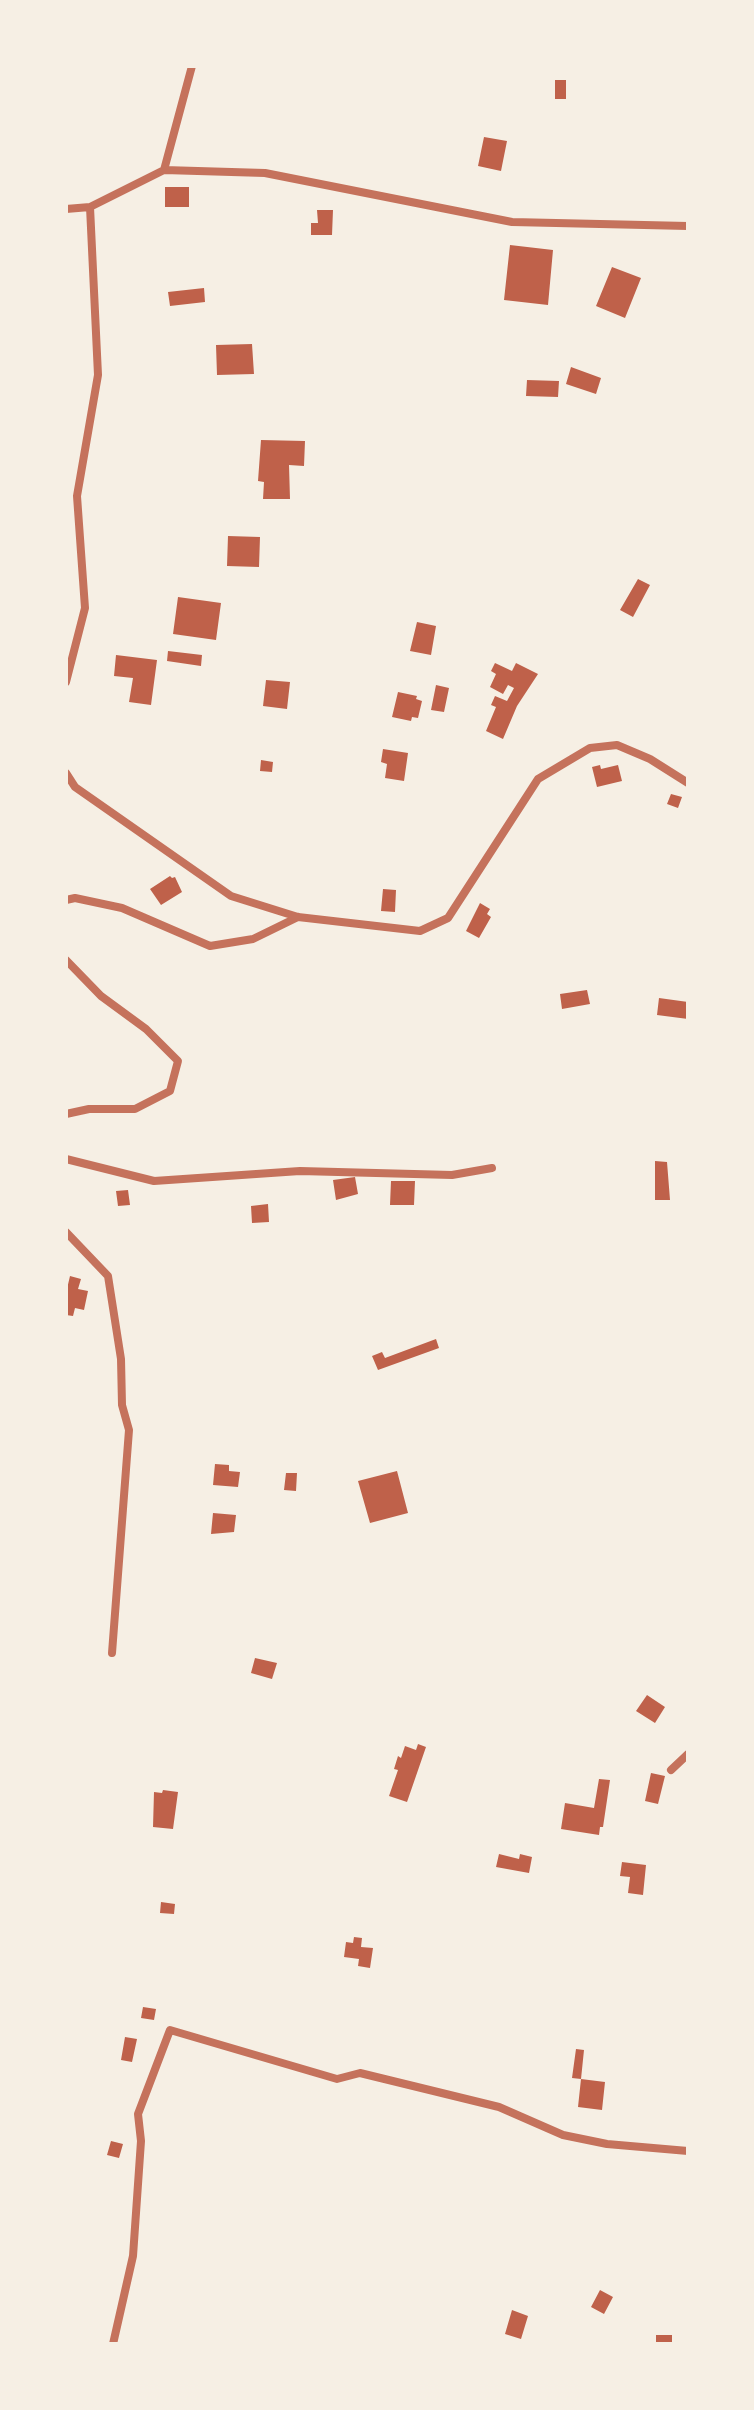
<!DOCTYPE html>
<style>
body{margin:0}
#map{position:relative;width:754px;height:2410px;overflow:hidden;background:#f6efe4;font-family:Bitter,serif}
canvas{display:block}
.frame{position:absolute;inset:0;border:68px solid #f6efe4;pointer-events:none}
</style>
<div id="map">
<canvas width="754" height="2410"></canvas>
<div class="frame"></div>
</div>
<script>
const ctx = document.querySelector('canvas').getContext('2d');
ctx.lineJoin = 'round';
function paint(path, color) { ctx.fillStyle = color; ctx.fill(path, 'evenodd'); }
const toPath = rows => new Path2D(rows.map(r => 'M' + r).join(''));
function strokePath(path, color, width, dash) { ctx.strokeStyle = color; ctx.lineWidth = width; ctx.lineCap = dash ? 'butt' : 'round'; ctx.setLineDash(dash || []); ctx.stroke(path); }
paint(toPath([
 [555,80,566,80,566,99,555,99],
 [484,137,507,141,501,171,478,166],
 [165,187,189,187,189,207,165,207],
 [317,210,333,210,332,235,311,235,311,223,318,223],
 [510,245,553,250,548,305,504,300],
 [612,267,641,278,625,318,596,306],
 [204,288,205,302,170,306,168,292],
 [252,344,254,374,217,375,216,345],
 [571,367,601,378,596,394,566,384],
 [527,380,559,381,558,397,526,396],
 [261,440,305,441,304,466,289,465,290,499,263,499,264,482,258,481],
 [228,536,260,537,259,567,227,566],
 [638,579,650,585,633,617,620,610],
 [178,597,221,603,216,640,173,634],
 [417,622,436,626,431,655,410,651],
 [168,651,202,655,201,666,167,661],
 [116,655,157,660,151,705,129,702,133,678,114,676],
 [495,663,512,671,516,663,538,674,517,706,503,739,486,731,496,707,491,705,495,696,507,701,514,688,508,685,503,694,490,687,496,674,491,671],
 [266,680,290,682,287,709,263,706],
 [436,685,449,688,444,712,431,710],
 [398,692,417,696,416,699,422,701,418,718,412,717,411,721,392,717],
 [383,749,408,753,404,781,385,778,387,764,381,762],
 [261,760,273,762,272,772,260,771],
 [600,765,601,769,618,765,622,781,597,787,592,767],
 [671,794,682,797,678,808,667,804],
 [170,876,172,878,175,877,182,892,161,905,150,889],
 [383,889,396,890,395,912,381,911],
 [480,903,490,909,487,914,491,917,479,938,466,931],
 [587,990,590,1004,562,1009,560,994],
 [659,998,688,1002,688,1019,657,1015],
 [655,1161,667,1162,670,1200,655,1200],
 [355,1177,358,1194,336,1200,333,1180],
 [391,1181,415,1181,414,1205,390,1205],
 [128,1190,130,1205,118,1206,116,1191],
 [268,1204,269,1222,252,1223,251,1206],
 [70,1276,81,1279,78,1289,88,1291,84,1310,75,1308,73,1316,66,1315,66,1293],
 [436,1339,439,1348,378,1370,372,1356,382,1352,385,1358],
 [215,1464,229,1465,229,1471,240,1472,238,1487,213,1485],
 [397,1471,408,1513,370,1523,358,1481],
 [286,1473,297,1473,296,1491,284,1490],
 [213,1513,236,1515,234,1532,211,1534],
 [255,1658,277,1663,272,1679,251,1673],
 [647,1695,665,1707,655,1723,636,1711],
 [418,1744,426,1747,407,1802,389,1796,398,1770,394,1769,398,1756,401,1758,405,1746,416,1750],
 [651,1773,665,1776,658,1804,645,1801],
 [599,1779,610,1780,603,1827,600,1827,599,1835,561,1829,565,1803,594,1808],
 [163,1790,178,1792,173,1829,153,1827,154,1792,162,1793],
 [499,1854,519,1859,520,1854,532,1857,529,1873,496,1867],
 [622,1862,646,1865,643,1895,628,1893,630,1877,620,1876],
 [161,1902,175,1904,174,1914,160,1913],
 [354,1937,362,1938,361,1947,373,1948,370,1968,358,1966,359,1959,344,1957,346,1942,353,1943],
 [143,2007,156,2009,154,2020,141,2018],
 [125,2037,137,2039,132,2062,121,2060],
 [576,2049,584,2050,581,2079,572,2078],
 [581,2079,605,2082,602,2110,578,2107],
 [111,2141,123,2144,119,2158,107,2155],
 [600,2290,613,2297,604,2314,591,2307],
 [512,2310,528,2316,521,2339,505,2334],
 [656,2335,672,2335,672,2344,656,2344]
]), '#bf614a');
strokePath(toPath([
 [192,66,164,170,265,173,512,222,688,226],
 [66,209,90,207,164,170],
 [66,682,85,608,77,496,98,375,90,207],
 [66,773,75,787,231,896,298,917,420,931,448,918,538,779,590,748,617,745,650,759,688,783],
 [66,900,75,898,122,908,210,946,253,939,298,917],
 [66,960,101,996,146,1029,178,1061,170,1091,135,1109,89,1109,66,1114],
 [66,1159,154,1181,300,1171,452,1175,492,1168],
 [66,1232,108,1276,121,1359,122,1405,129,1430,112,1653],
 [671,1770,688,1754],
 [113,2344,133,2256,141,2141,138,2114,170,2030,337,2079,360,2073,499,2107,563,2135,607,2144,688,2151]
]), '#c5725c', 8);
</script>
